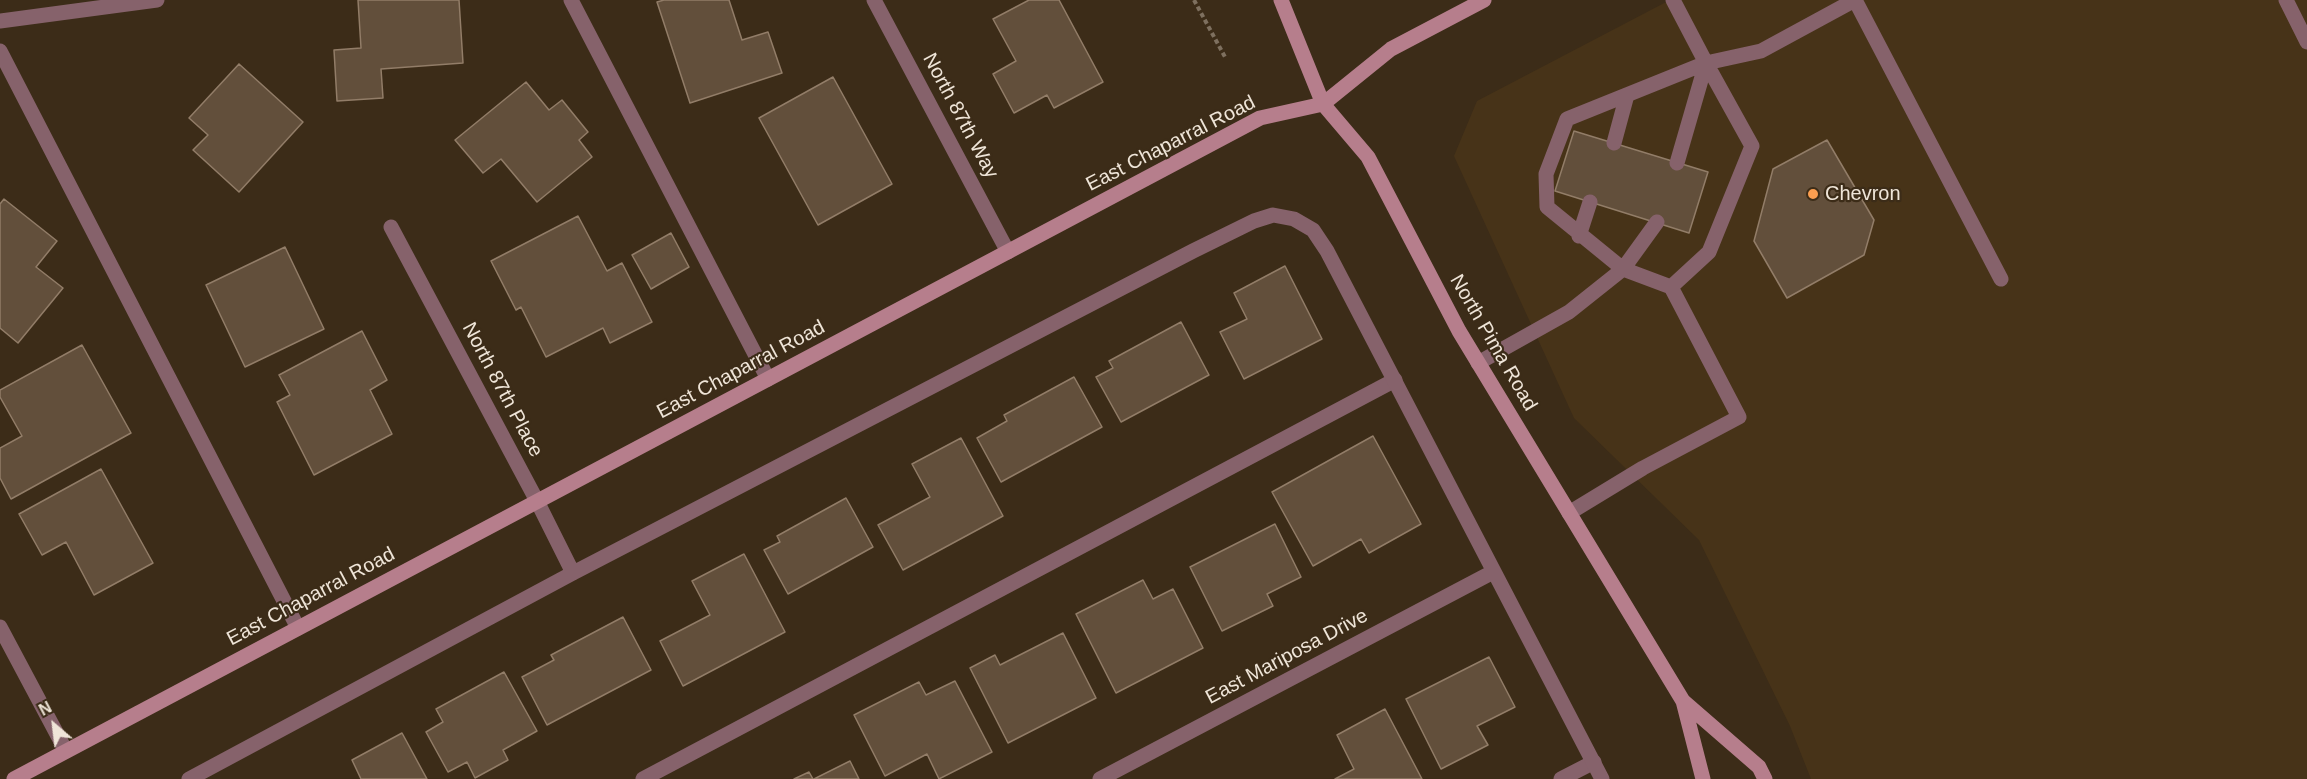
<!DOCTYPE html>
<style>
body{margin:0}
#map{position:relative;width:2307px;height:779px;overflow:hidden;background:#3c2c18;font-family:Helvetica,sans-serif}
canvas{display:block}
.north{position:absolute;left:24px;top:695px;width:60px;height:60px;-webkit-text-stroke:4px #3c2c18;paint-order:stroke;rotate:332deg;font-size:16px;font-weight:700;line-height:24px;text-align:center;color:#efe5d8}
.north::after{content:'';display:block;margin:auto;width:21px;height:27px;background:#efe5d8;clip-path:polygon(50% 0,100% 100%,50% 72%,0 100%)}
</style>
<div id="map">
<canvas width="2307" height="779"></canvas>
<div class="north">N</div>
</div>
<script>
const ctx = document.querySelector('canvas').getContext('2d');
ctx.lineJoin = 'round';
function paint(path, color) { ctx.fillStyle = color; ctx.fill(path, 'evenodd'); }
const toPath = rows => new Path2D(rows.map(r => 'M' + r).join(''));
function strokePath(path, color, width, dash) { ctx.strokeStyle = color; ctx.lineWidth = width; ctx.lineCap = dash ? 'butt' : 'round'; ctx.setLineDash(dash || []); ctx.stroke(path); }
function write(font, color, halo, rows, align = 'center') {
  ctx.font = font + ' Helvetica,sans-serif'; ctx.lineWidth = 4.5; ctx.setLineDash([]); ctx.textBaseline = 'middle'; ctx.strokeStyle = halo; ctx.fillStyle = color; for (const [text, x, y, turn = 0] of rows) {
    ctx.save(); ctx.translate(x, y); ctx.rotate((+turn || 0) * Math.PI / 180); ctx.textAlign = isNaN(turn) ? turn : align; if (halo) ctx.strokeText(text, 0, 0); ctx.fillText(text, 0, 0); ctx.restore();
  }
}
paint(toPath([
 [1670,0,2307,0,2307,779,1811,779,1790,726,1699,540,1574,418,1454,156,1477,101]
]), '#473318');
const building = toPath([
 [358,0,459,0,463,63,381,69,383,98,337,101,334,50,361,48,358,0],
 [664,0,729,0,742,40,768,32,782,73,690,103,657,2,664,0],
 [1029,0,1059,0,1103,82,1054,108,1047,95,1014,113,993,74,1016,61,993,19,1029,0],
 [239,64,303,122,239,192,193,150,208,135,189,118,239,64],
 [833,77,892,184,818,225,759,118,833,77],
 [526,82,549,110,562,100,588,132,579,140,592,157,537,202,501,159,483,173,455,140,526,82],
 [1574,131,1708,172,1689,233,1555,191,1574,131],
 [1827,140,1874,220,1864,255,1787,298,1754,241,1773,169,1827,140],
 [4,199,57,241,36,267,63,288,18,343,0,328,0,204,4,199],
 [578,216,607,271,622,263,652,322,610,343,603,328,546,357,521,307,516,310,491,261,578,216],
 [671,233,689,267,651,289,632,255,671,233],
 [285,247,324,329,245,367,206,285,285,247],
 [1285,266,1322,339,1244,379,1220,332,1247,319,1234,293,1285,266],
 [1181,322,1209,375,1121,422,1096,377,1113,368,1109,361,1181,322],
 [362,331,387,380,370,390,392,434,314,475,277,402,290,395,279,375,362,331],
 [82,345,131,433,11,499,0,478,0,448,22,436,0,397,0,390,82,345],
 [1074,377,1102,427,1001,482,977,438,1007,421,1004,415,1074,377],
 [1373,436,1421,524,1369,553,1361,539,1313,566,1272,492,1373,436],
 [961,438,1003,516,903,570,878,525,930,497,912,464,961,438],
 [101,469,153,563,94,595,66,542,42,555,19,514,101,469],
 [846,498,873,547,788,594,764,550,780,542,777,536,846,498],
 [1275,524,1301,577,1267,594,1273,606,1222,631,1190,567,1275,524],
 [744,554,785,632,683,686,660,641,710,615,692,581,744,554],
 [1143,580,1153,599,1173,589,1203,648,1116,693,1076,614,1143,580],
 [623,617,651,670,547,725,522,677,554,660,551,655,623,617],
 [1063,633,1096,698,1008,743,970,668,995,655,1000,665,1063,633],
 [1489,657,1515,707,1477,726,1488,745,1441,769,1406,699,1489,657],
 [504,672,537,731,503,750,508,760,475,778,467,762,448,772,426,732,443,722,436,709,504,672],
 [955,681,992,752,939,779,927,754,885,776,854,715,919,682,926,695,955,681],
 [1385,709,1422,779,1335,779,1354,769,1337,735,1385,709],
 [402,733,427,779,361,779,352,760,402,733],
 [850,761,859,779,814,779,850,761],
 [809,772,813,779,794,779,809,772]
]);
paint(building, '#624f3b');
strokePath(building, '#927d68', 1.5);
strokePath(toPath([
 [1194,0,1225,57]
]), '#7e705f', 4, [4.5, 3]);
strokePath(toPath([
 [571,0,768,379],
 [1673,0,1706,63,1761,51,1855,0,2001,279],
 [2286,0,2307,42],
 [0,21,157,0],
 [0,51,298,628],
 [1614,143,1627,95],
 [1677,163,1706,63],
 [1657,222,1623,269,1547,207,1546,174,1567,119,1706,63],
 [1579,236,1590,202],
 [1671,287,1709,252,1752,146,1706,63],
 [1478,363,1569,312,1623,269,1671,287,1739,417,1643,468,1569,513],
 [643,779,1395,380],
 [1561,779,1594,762]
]), '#86626b', 15);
strokePath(toPath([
 [874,0,1008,252],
 [391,227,537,501,573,573],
 [0,627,66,751],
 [189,779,573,573,1193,251,1254,221,1273,215,1294,219,1313,230,1327,251,1602,779],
 [1100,779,1493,572]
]), '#86626b', 15);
strokePath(toPath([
 [1281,0,1323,104,1368,157,1459,331,1683,701,1703,779],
 [1683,701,1759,767,1765,779],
 [14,779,1260,118,1323,104,1391,49,1484,0]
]), '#b67e8c', 15);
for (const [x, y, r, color] of [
 [1813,194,6,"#fb9e50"]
]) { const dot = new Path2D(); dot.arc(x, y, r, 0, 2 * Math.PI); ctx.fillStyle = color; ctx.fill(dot); strokePath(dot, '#3c2c18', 2); }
write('20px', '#efe5d8', '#3c2c18', [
 ["North 87th Way",960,116,62],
 ["East Chaparral Road",1171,144,-27],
 ["North Pima Road",1493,343,60],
 ["East Chaparral Road",741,370,-28],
 ["North 87th Place",502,390,62],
 ["East Chaparral Road",311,597,-28],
 ["East Mariposa Drive",1287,657,-28]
]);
write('20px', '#efe5d8', '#3c2c18', [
 ["Chevron",1825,194]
], 'left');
</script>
